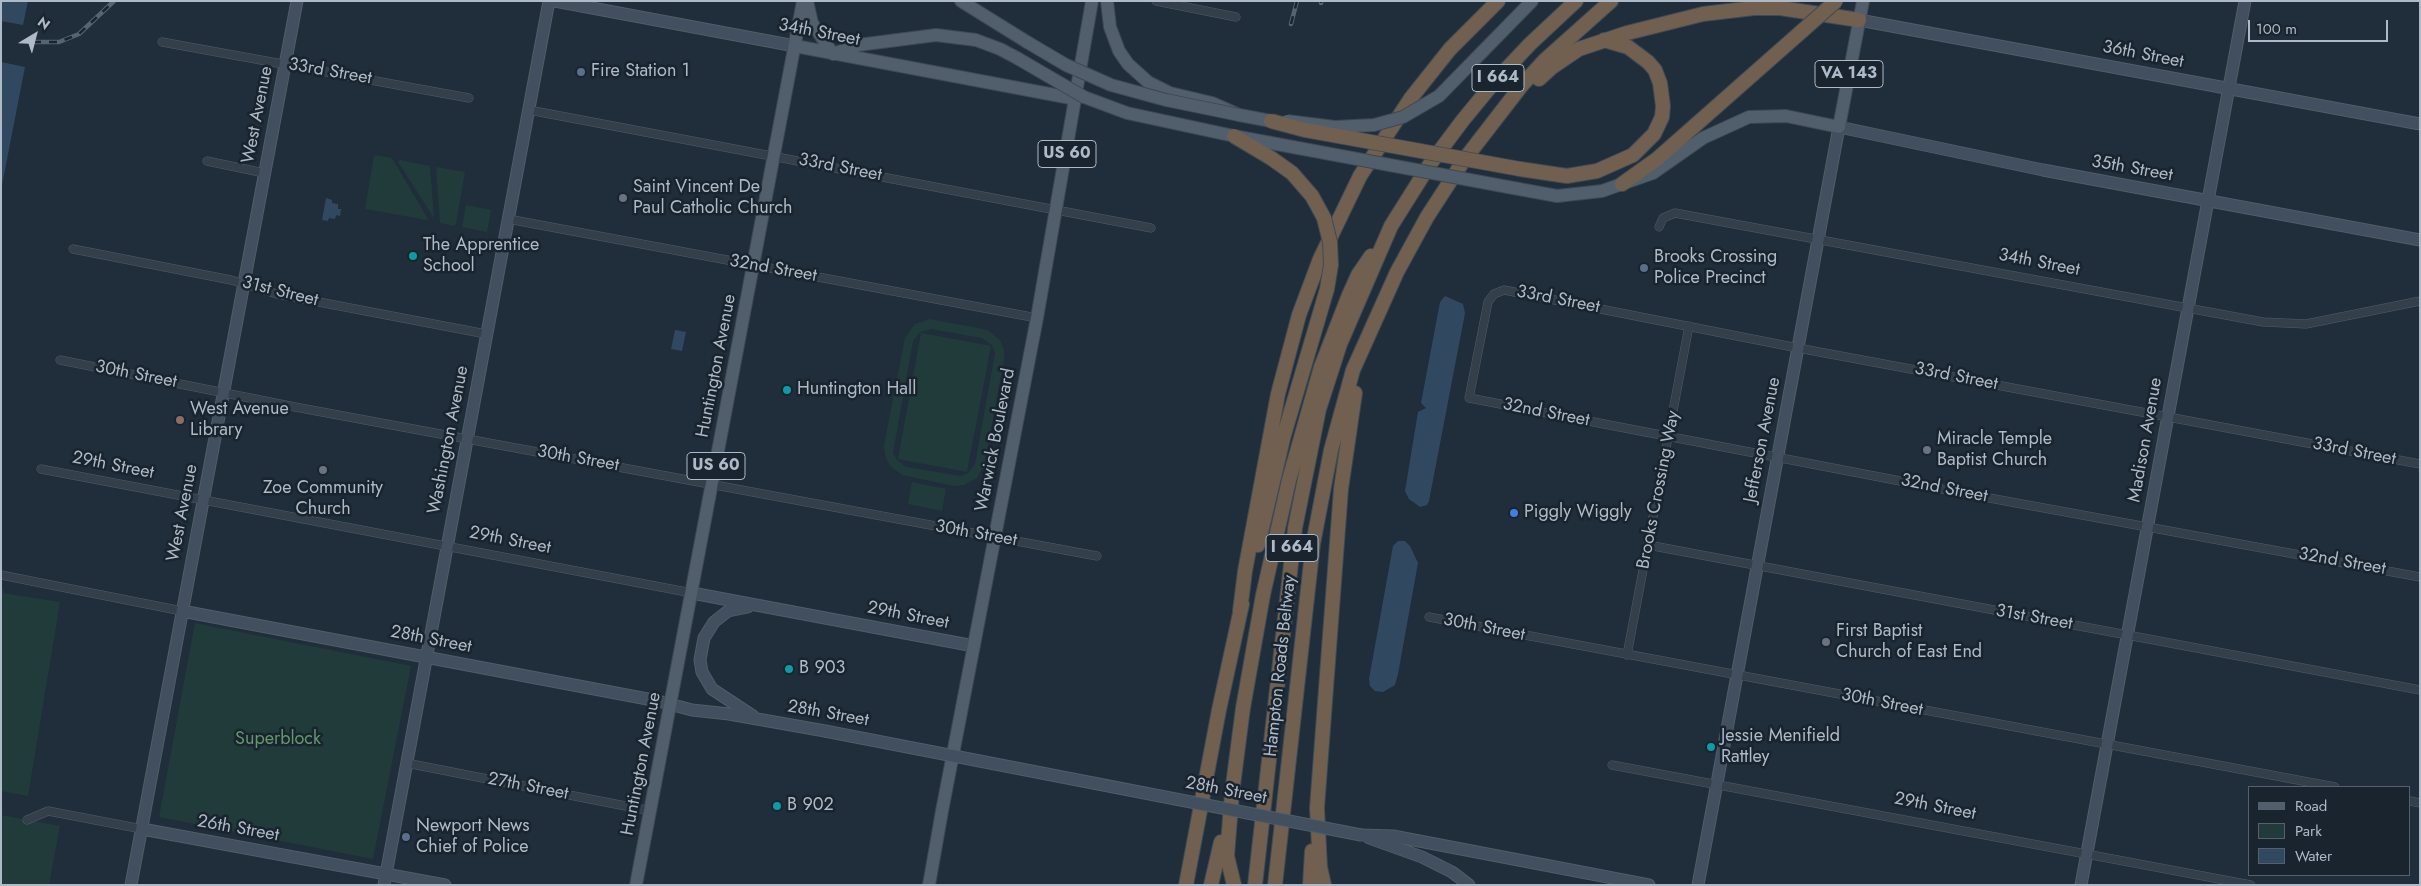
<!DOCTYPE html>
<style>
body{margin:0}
#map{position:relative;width:2421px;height:886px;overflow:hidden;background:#1f2e3a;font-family:Jost,sans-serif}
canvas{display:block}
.frame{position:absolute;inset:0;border:2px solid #aebac7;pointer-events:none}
.legend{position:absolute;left:2248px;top:786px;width:162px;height:90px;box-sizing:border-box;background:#19242f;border:1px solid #55606c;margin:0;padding:6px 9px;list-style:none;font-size:15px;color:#aebac7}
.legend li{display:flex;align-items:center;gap:10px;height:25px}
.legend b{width:25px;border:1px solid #55606c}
.north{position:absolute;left:10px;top:10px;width:50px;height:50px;-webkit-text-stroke:4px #19242f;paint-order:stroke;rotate:37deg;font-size:14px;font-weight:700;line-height:20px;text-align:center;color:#aebac7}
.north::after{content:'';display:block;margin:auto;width:18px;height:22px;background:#aebac7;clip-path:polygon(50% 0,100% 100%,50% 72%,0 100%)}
.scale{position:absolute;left:2248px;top:20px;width:140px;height:22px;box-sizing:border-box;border:2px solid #aebac7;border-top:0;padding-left:6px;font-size:15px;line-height:18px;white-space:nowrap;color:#aebac7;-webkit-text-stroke:4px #19242f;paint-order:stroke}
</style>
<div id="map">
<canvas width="2421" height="886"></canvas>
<div class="frame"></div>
<ul class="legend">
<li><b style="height:6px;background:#515e6b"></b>Road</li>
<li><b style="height:14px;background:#213b3b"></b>Park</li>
<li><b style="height:14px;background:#304961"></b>Water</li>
</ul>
<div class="north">N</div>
<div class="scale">100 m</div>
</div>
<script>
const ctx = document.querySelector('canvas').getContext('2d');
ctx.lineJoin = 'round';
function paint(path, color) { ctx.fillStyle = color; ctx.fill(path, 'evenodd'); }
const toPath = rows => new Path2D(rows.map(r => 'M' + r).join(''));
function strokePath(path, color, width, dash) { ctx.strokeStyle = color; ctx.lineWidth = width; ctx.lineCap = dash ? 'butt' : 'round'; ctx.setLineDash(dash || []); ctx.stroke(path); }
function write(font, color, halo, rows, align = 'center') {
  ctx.font = font + ' Jost,sans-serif'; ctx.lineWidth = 5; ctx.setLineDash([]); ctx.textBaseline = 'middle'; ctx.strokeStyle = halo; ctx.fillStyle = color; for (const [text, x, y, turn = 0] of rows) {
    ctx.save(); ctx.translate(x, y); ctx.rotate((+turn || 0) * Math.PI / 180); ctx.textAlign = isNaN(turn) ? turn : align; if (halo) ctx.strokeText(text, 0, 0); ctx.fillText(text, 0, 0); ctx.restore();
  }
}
paint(toPath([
 [374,155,392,158,428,219,427,220,365,209],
 [400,160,430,166,434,218,398,162],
 [436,167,465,172,456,224,454,226,440,223],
 [466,205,491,210,487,232,462,227],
 [930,319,988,330,1000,340,1004,350,1004,360,984,465,977,478,964,485,954,486,902,475,889,465,885,455,884,445,905,338,915,324],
 [931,329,982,338,992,345,995,353,975,464,968,473,961,476,906,467,897,460,893,453,913,341,920,332],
 [921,333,991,346,967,472,898,459],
 [912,482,946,489,942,511,908,504],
 [1,589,4,589,3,593,60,602,28,796,1,791],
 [195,623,411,666,373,859,159,817],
 [1,815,60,826,49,885,1,885]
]), '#213b3b');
paint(toPath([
 [1,1,28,1,23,25,1,21],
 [1,62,25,67,1,190],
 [326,198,332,200,332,203,338,204,338,209,341,209,340,216,336,215,335,219,329,218,328,221,322,220],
 [1445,296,1463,304,1465,313,1429,501,1427,505,1420,507,1409,499,1405,491,1418,412,1426,408,1421,403,1440,302],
 [675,330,686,332,682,351,671,349],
 [1398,541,1405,541,1410,546,1418,563,1398,674,1395,685,1383,692,1375,691,1370,686,1369,679,1393,546]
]), '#304961');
const street = toPath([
 [1156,1,1236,17],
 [162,42,469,98],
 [529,110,1151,228],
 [207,161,264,173],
 [508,219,1037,318],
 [1659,227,1663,218,1675,213,2263,322,2306,324,2420,301],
 [73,249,231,280,277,294,486,334],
 [60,360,295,407,1097,556],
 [2420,464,1798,348,1504,290,1494,294,1488,302,1469,398,1973,495,2420,577],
 [41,469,692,593],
 [1648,545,2420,690],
 [1,575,182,611],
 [1429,617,2335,787],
 [1627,655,1689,326],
 [406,763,651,811],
 [1612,765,2251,885],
 [2410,801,2420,803],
 [27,820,48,811,142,829]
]);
const secondary = toPath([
 [555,1,795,46],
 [1859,20,2420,124],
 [692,593,974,646],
 [748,607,728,611,714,622,704,638,700,660,702,672,712,689,753,716],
 [182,611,658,701,692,710,729,714,825,731],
 [142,829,445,885],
 [1361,835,1393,836,1649,885],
 [1369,838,1422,857,1452,872,1469,885],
 [131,885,297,1],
 [384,885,549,1],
 [1698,885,1839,127,2043,170,2420,240],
 [2081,885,2245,1]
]);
const primary = toPath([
 [807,1,812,23,833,54],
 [961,1,1027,42],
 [1107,1,1110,27,1119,51,1128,64,1148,82,1170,93,1212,103,1239,115,1271,121],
 [795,46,1076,99],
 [833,54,858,45,936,35,976,40,1000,49,1017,58],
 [1439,96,1532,1],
 [1084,97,1127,113,1234,136],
 [1508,187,1557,196,1602,191,1653,173,1703,138,1749,117,1786,116,1839,127,1863,1],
 [636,885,803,1],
 [929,885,942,811,1037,318,1092,1]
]);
const highway = toPath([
 [1539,79,1551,68,1579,49,1627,33,1703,14,1754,8,1780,8,1859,20],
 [1520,169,1567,176,1597,171,1633,155,1654,134,1662,117,1663,106,1660,83,1655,70,1648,62,1628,47,1604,40],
 [1622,184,1657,159,1802,31],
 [1258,545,1284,435,1317,323],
 [1240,611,1245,571,1278,394,1299,315,1320,259,1360,176,1411,98,1450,49,1498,1],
 [1186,885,1219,710,1242,604],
 [1211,885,1221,842],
 [1234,885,1227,856,1232,793,1243,708,1263,595,1289,480,1321,367,1349,295,1358,275,1371,256],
 [1255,885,1295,528,1319,409,1340,344,1391,226,1430,164,1463,120,1496,80,1530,44,1576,1],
 [1275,885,1313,544,1331,450,1353,370,1397,272,1427,217,1464,160,1522,85,1545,60,1611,1],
 [1310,885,1312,851],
 [1324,885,1320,867,1317,808,1341,489,1355,393]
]);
strokePath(street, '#515d68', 9);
strokePath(secondary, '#515d68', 13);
strokePath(primary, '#3d4854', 14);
strokePath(highway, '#3e4a55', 16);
strokePath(street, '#333f4a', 8);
strokePath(secondary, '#414f5e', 11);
strokePath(primary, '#515e6b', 12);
strokePath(highway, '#716050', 14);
const rail = toPath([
 [1321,3,1321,1],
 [1291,24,1297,1],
 [33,42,59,42,79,34,114,1]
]);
strokePath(rail, '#556472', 4.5);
strokePath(rail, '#19242f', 2.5, [8]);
const secondaryBridge = toPath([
 [825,731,1361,835]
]);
const primaryBridge = toPath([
 [1027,42,1066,65,1111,85,1166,100,1239,115],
 [1017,58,1084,97],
 [1287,121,1335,127,1374,125,1403,117,1439,96],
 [1239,137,1508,187]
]);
const highwayBridge = toPath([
 [1802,31,1836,1],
 [1271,121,1305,130,1520,169],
 [1234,136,1271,158,1292,173,1312,196,1324,218,1330,242,1331,265,1327,289,1317,323]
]);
strokePath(secondaryBridge, '#515d68', 13, []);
strokePath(primaryBridge, '#3d4854', 14, []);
strokePath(highwayBridge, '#3e4a55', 16, []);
strokePath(secondaryBridge, '#414f5e', 11);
strokePath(primaryBridge, '#515e6b', 12);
strokePath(highwayBridge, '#716050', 14);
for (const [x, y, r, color] of [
 [581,72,5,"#5c6f8a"],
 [623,198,5,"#6b7280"],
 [413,256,5,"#0f9aa8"],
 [1644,268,5,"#5c6f8a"],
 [787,390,5,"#0f9aa8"],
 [180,420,5,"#8d6e63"],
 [1927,450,5,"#6b7280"],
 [323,470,5,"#6b7280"],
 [1514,513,5,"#3f7fe0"],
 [1826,642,5,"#6b7280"],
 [789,669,5,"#0f9aa8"],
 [1711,747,5,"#0f9aa8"],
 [777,806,5,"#0f9aa8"],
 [406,837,5,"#5c6f8a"]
]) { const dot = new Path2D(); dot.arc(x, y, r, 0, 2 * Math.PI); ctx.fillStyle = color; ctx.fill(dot); strokePath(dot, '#19242f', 2); }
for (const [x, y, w] of [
 [1849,74,68],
 [1498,78,52],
 [1067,154,58],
 [716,466,58],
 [1292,548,52]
]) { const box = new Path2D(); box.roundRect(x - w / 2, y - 13.5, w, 27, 4); ctx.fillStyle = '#19242f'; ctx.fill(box); strokePath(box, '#aebac7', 1); }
write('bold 16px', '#aebac7', null, [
 ["VA 143",1849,74],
 ["I 664",1498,78],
 ["US 60",1067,154],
 ["US 60",716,466],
 ["I 664",1292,548]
]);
write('18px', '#aebac7', '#19242f', [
 ["34th Street",819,33,11],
 ["36th Street",2143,55,11],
 ["33rd Street",330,72,10],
 ["West Avenue",258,115,-79],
 ["33rd Street",840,168,11],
 ["35th Street",2132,169,10],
 ["34th Street",2039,263,11],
 ["32nd Street",773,269,10],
 ["31st Street",280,292,14],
 ["33rd Street",1558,300,11],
 ["Huntington Avenue",717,366,-79],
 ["30th Street",136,375,11],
 ["33rd Street",1956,377,11],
 ["32nd Street",1546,413,11],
 ["Washington Avenue",449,440,-79],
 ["Warwick Boulevard",996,440,-79],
 ["Jefferson Avenue",1763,440,-79],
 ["Madison Avenue",2146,440,-80],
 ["33rd Street",2354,452,11],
 ["30th Street",578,459,10],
 ["29th Street",113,466,11],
 ["32nd Street",1944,489,11],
 ["Brooks Crossing Way",1659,490,-79],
 ["West Avenue",183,513,-79],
 ["30th Street",976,534,10],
 ["29th Street",510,541,11],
 ["32nd Street",2342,562,10],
 ["29th Street",908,616,11],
 ["31st Street",2034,618,10],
 ["30th Street",1484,628,11],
 ["28th Street",431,640,11],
 ["Hampton Roads Beltway",1281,666,-84],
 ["30th Street",1882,703,11],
 ["28th Street",828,714,10],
 ["Huntington Avenue",642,764,-79],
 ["27th Street",528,787,11],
 ["28th Street",1226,791,11],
 ["29th Street",1935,807,11],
 ["26th Street",238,829,10]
]);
write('18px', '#aebac7', '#19242f', [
 ["Fire Station 1",591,72],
 ["Saint Vincent De",633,188],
 ["Paul Catholic Church",633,209],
 ["The Apprentice",423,246],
 ["School",423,267],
 ["Brooks Crossing",1654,258],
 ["Police Precinct",1654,279],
 ["Huntington Hall",797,390],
 ["West Avenue",190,410],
 ["Library",190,431],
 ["Miracle Temple",1937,440],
 ["Baptist Church",1937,461],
 ["Zoe Community",323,489,"center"],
 ["Church",323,510,"center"],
 ["Piggly Wiggly",1524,513],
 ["First Baptist",1836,632],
 ["Church of East End",1836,653],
 ["B 903",799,669],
 ["Jessie Menifield",1721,737],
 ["Rattley",1721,758],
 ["B 902",787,806],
 ["Newport News",416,827],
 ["Chief of Police",416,848]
], 'left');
write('18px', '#63996a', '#19242f', [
 ["Superblock",278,740]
]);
</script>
